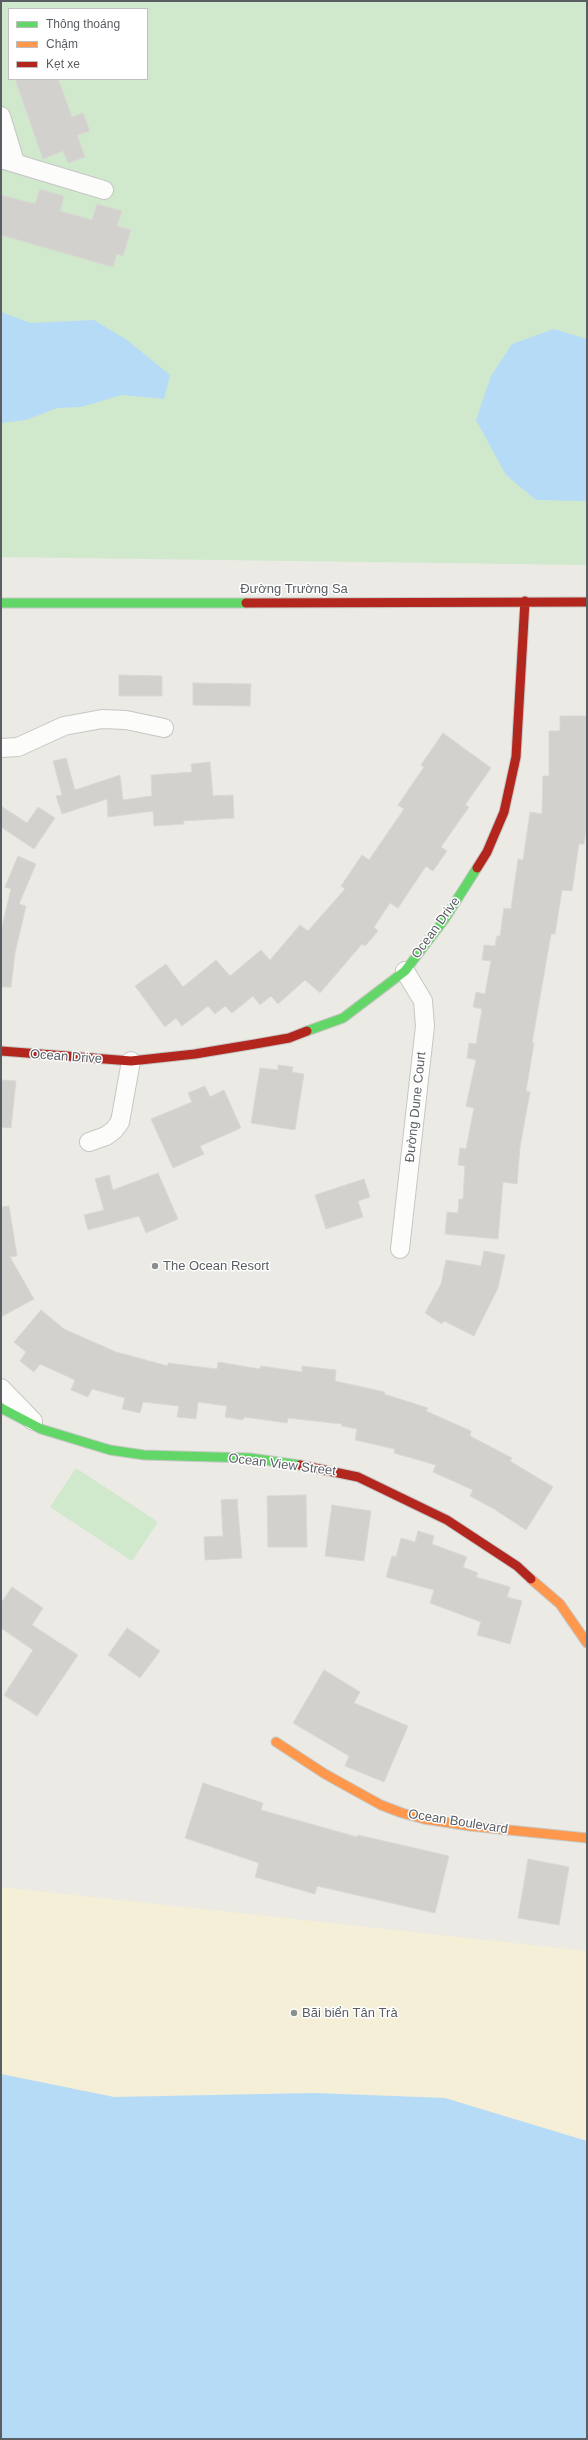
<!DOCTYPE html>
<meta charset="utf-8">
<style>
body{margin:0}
#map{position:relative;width:588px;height:2440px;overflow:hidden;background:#ebeae4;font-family:Arial,sans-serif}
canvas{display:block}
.frame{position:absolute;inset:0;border:2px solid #595e63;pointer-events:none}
.legend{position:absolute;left:8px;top:8px;width:140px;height:72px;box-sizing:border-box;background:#fff;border:1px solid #bdbfc1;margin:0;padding:5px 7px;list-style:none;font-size:12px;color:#595e63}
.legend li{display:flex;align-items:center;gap:8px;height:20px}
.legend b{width:20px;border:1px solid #bdbfc1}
</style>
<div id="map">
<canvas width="588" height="2440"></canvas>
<div class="frame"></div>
<ul class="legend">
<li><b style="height:5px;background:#63d668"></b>Thông thoáng</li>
<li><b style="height:5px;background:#ff974d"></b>Chậm</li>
<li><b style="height:5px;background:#b3261e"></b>Kẹt xe</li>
</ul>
</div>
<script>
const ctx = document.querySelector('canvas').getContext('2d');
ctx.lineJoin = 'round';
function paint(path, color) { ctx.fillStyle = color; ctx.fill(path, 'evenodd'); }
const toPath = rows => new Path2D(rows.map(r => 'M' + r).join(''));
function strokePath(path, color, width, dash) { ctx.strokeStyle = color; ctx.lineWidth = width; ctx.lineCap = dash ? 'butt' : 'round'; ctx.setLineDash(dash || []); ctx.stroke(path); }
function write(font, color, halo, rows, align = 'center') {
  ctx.font = font + ' Arial,sans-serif'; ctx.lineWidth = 3; ctx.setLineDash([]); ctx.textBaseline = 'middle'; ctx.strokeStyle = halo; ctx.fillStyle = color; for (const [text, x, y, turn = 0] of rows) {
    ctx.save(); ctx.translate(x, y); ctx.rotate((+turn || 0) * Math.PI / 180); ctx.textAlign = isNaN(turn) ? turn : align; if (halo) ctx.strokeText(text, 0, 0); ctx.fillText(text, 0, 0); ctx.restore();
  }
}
paint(toPath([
 [1,1,587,1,587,565,1,557],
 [9,9,147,9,147,79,9,79],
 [76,1468,158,1522,132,1561,50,1507]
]), '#d0e9cd');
paint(toPath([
 [1,1887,587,1951,587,2142,445,2098,299,2093,114,2097,1,2074]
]), '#f5efd7');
paint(toPath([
 [1,312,31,323,94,320,127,340,170,375,164,399,122,395,81,407,57,408,26,420,1,423],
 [554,329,587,339,587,501,536,500,506,475,476,420,491,376,512,344],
 [1,2074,114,2097,315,2093,445,2098,587,2141,587,2439,1,2439]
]), '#b6dbf7');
const building = toPath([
 [15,79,58,79,72,117,83,113,90,131,77,135,85,157,68,163,63,151,43,159,15,79],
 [40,189,64,196,60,211,92,220,97,204,122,211,117,226,131,230,123,256,117,254,113,267,1,235,1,195,35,204,40,189],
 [119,675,162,676,162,696,119,696,119,675],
 [193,683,251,684,250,706,193,705,193,683],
 [560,716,587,716,587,824,584,844,579,844,572,891,562,890,555,934,551,934,532,1043,534,1043,526,1091,530,1092,520,1147,517,1184,503,1182,498,1239,445,1234,447,1212,458,1213,459,1199,463,1199,465,1166,458,1165,460,1148,466,1149,474,1108,466,1106,476,1060,467,1058,469,1043,476,1044,482,1009,473,1007,476,992,485,994,491,961,482,960,484,945,495,946,497,936,500,936,504,908,511,909,518,859,523,860,530,812,542,814,543,776,549,776,549,731,560,731,560,716],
 [443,733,491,768,465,805,469,807,441,847,447,851,433,871,426,866,398,908,390,903,374,927,378,931,365,946,362,944,320,993,305,980,278,1004,271,996,260,1005,253,996,232,1013,225,1006,215,1014,208,1006,182,1026,176,1018,165,1027,135,986,166,964,183,987,216,960,230,976,261,950,270,960,300,925,308,931,345,889,341,886,362,855,369,860,404,809,398,805,424,767,421,765,443,733],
 [66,758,75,790,120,775,123,800,152,796,151,775,192,772,191,764,210,762,213,796,233,795,234,818,183,821,184,824,154,826,153,811,108,817,107,799,62,814,56,796,62,795,53,761,66,758],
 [1,806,27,823,38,807,55,818,34,849,1,827,1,806],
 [18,856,36,864,19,904,26,906,15,953,11,987,1,987,1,931,11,889,5,887,18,856],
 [278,1065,293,1067,292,1072,304,1074,295,1130,251,1123,260,1068,278,1070,278,1065],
 [1,1080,16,1081,11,1128,1,1127,1,1080],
 [205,1086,210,1097,224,1090,241,1128,200,1146,204,1154,173,1168,151,1119,192,1102,188,1093,205,1086],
 [158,1173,178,1219,146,1233,139,1216,88,1230,84,1215,104,1210,95,1179,109,1175,113,1190,158,1173],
 [364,1179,370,1197,358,1201,363,1217,326,1229,315,1195,364,1179],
 [9,1206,17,1256,10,1257,34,1299,1,1317,1,1207,9,1206],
 [484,1251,505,1255,498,1288,474,1336,444,1321,442,1324,425,1313,441,1284,446,1260,481,1266,484,1251],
 [41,1310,64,1329,116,1352,168,1366,168,1363,217,1369,218,1362,260,1369,261,1366,302,1372,302,1366,336,1370,335,1381,385,1392,384,1394,428,1408,426,1411,471,1431,470,1436,512,1458,510,1461,553,1487,526,1530,494,1509,470,1496,473,1490,433,1472,436,1465,394,1453,395,1449,355,1440,357,1429,342,1426,342,1424,288,1418,287,1423,244,1417,243,1420,225,1417,227,1406,198,1402,196,1419,177,1417,179,1406,143,1402,140,1413,122,1409,125,1398,92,1389,88,1397,71,1390,75,1380,40,1364,34,1372,20,1361,26,1352,14,1342,41,1310],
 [306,1495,307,1547,268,1547,267,1496,306,1495],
 [237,1499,242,1558,205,1560,204,1537,223,1536,221,1500,237,1499],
 [332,1505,371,1511,364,1561,325,1556,332,1505],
 [418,1531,434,1536,432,1544,467,1557,463,1567,478,1573,476,1577,510,1587,507,1597,522,1601,510,1644,477,1635,481,1622,430,1603,434,1590,386,1577,392,1556,396,1557,401,1538,415,1542,418,1531],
 [12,1587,43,1608,32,1625,78,1655,37,1716,4,1695,33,1650,1,1628,1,1603,12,1587],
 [127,1628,160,1651,140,1678,108,1655,127,1628],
 [324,1670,360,1692,354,1703,408,1726,384,1782,345,1766,349,1756,293,1723,324,1670],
 [203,1783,263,1803,261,1810,357,1837,358,1835,449,1856,435,1913,317,1886,315,1894,255,1877,259,1863,185,1838,203,1783],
 [528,1859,569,1867,559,1925,518,1918,528,1859]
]);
paint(building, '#d2d1ce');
strokePath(building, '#dad8d3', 1);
const street = toPath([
 [1,116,15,162],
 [1,159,104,190],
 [1,748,18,747,64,726,102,719,126,720,164,728],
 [89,1142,106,1136,114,1130,120,1122,131,1061],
 [400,1249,425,1026,423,1001,405,971],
 [1,1388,33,1421]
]);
const fast = toPath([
 [1,603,246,603],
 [307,1031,343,1018,405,971,444,920,477,868],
 [1,1408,41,1429,110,1450,144,1455,250,1458,300,1465]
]);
const slow = toPath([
 [531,1579,560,1604,587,1643],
 [276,1742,325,1774,381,1805,402,1813,424,1819,470,1826,587,1838]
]);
const jam = toPath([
 [246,603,587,602],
 [477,868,487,852,504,812,516,757,525,601],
 [1,1051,131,1061,195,1054,255,1044,289,1038,307,1031],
 [300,1465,358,1477,447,1520,517,1566,531,1579]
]);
strokePath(street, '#c6c7c5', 20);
strokePath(fast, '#c6c8c6', 11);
strokePath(slow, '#c6c8c6', 11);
strokePath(jam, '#c6c8c6', 11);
strokePath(street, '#fcfcfb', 18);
strokePath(fast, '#63d668', 9);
strokePath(slow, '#ff974d', 9);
strokePath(jam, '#b3261e', 9);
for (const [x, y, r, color] of [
 [155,1266,4,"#8c8f90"],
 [294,2013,4,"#8c8f90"]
]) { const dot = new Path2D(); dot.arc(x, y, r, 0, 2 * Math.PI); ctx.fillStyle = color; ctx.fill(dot); strokePath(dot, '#fff', 1.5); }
write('13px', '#595e63', '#fff', [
 ["Đường Trường Sa",294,589],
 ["Ocean Drive",436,928,-54],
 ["Ocean Drive",66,1057,4],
 ["Đường Dune Court",416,1107,-84],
 ["Ocean View Street",282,1465,7],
 ["Ocean Boulevard",458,1822,9]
]);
write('13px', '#595e63', '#fff', [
 ["The Ocean Resort",163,1266],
 ["Bãi biển Tân Trà",302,2013]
], 'left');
</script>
